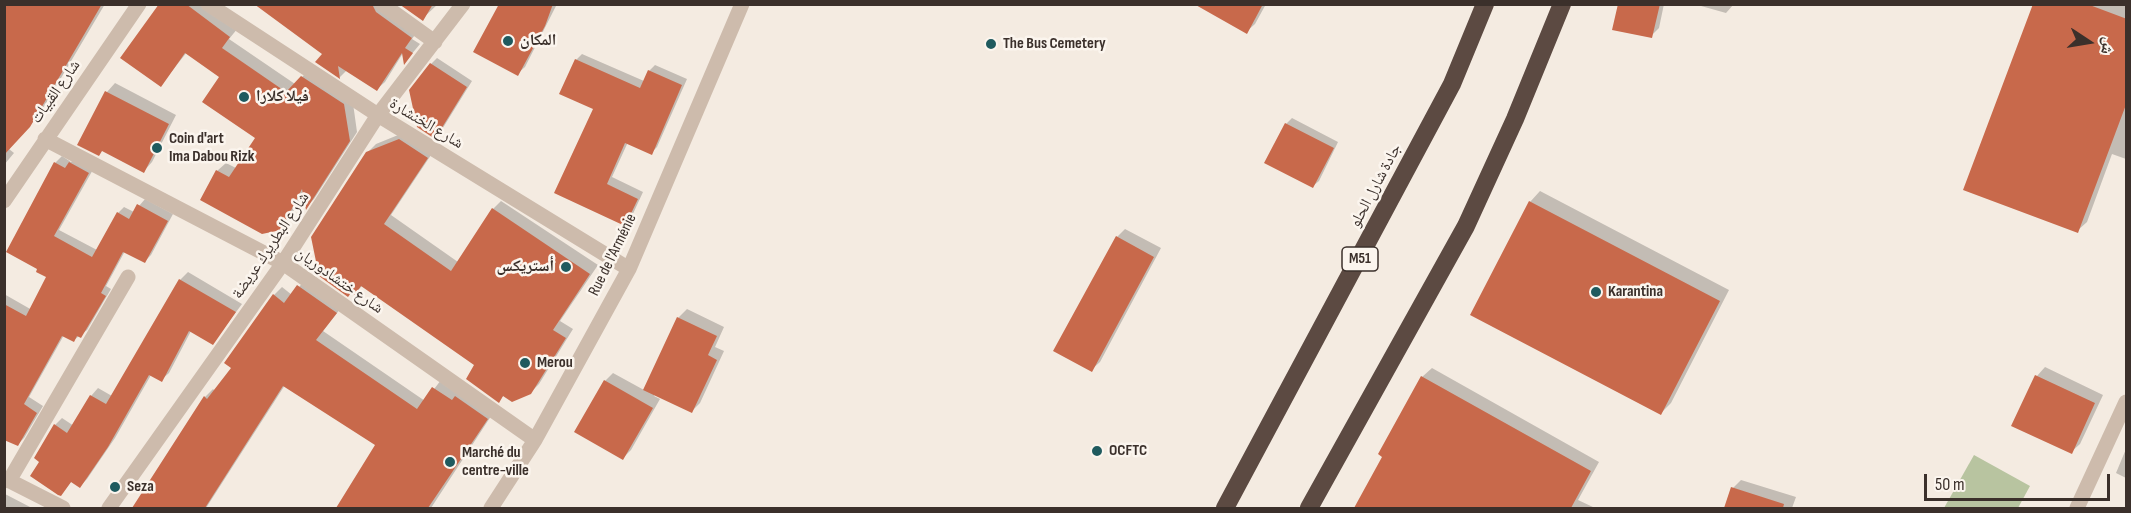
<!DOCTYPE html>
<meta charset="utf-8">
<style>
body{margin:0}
#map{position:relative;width:2131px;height:513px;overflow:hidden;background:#f4ebe1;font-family:"Sofia Sans Condensed","Noto Naskh Arabic",sans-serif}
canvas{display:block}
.frame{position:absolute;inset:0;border:6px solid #3b302b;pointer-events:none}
.north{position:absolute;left:2059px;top:12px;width:60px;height:60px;-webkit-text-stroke:4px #fbf5ee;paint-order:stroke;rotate:102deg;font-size:16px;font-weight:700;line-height:24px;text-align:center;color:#3b302b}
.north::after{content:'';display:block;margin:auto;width:21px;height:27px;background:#3b302b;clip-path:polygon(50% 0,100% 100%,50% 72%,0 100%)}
.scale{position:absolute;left:1924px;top:474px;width:186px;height:27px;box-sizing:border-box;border:3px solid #3b302b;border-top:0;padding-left:8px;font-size:18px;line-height:21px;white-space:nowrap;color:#3b302b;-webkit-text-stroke:4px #fbf5ee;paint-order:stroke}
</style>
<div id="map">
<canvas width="2131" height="513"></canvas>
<div class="frame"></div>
<div class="north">ش</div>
<div class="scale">50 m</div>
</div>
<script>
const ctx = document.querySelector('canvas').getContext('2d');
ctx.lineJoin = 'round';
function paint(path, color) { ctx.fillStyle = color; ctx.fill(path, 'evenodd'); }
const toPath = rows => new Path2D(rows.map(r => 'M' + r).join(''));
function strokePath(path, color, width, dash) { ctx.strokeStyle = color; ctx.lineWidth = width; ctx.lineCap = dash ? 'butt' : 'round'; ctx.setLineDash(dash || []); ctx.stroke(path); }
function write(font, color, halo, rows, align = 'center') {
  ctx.font = font + ' "Sofia Sans Condensed","Noto Naskh Arabic",sans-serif'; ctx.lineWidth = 5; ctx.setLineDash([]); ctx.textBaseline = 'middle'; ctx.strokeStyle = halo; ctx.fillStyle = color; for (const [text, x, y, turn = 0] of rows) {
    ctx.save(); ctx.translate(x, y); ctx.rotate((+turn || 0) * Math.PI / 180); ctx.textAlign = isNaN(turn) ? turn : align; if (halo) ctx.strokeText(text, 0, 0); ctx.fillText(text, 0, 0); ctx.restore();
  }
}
paint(toPath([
 [1974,455,2030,486,2018,508,1944,508]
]), '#b8c4a0');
paint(toPath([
 [4,4,105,4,39,115,9,149,14,153,4,165],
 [160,4,205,4,238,28,229,39,295,84,310,69,352,96,357,132,314,199,307,206,304,191,289,220,280,228,217,171,226,163,236,168,257,138,221,77,187,52,161,85],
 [257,4,385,4,419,29,412,39,420,44,405,62,403,53,385,82,377,89,347,70,340,77,317,62,325,54],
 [402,4,438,4,422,19],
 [501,4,557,4,525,67,517,74],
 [1219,4,1266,4,1255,24,1246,32],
 [1619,4,1664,4,1659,28,1651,36],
 [1694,4,1734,4,1726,13],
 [2034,4,2122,4,2126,6,2126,159,2112,154,2087,222,2077,231],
 [582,54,644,81,649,71,655,65,687,79,657,147,651,153,628,142,612,177,643,192,631,218,625,224,556,192,596,108,576,60],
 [437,58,472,81,441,131,435,137,431,64],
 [115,83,176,115,152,162,144,171,103,150,79,144,107,92],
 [1292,118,1338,142,1319,181,1313,186,1286,124],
 [408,131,435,149,391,215,458,262,493,209,501,201,598,265,560,321,573,329,539,384,530,393,504,395,499,401,476,365,363,285,355,293,367,153,376,144],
 [62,156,71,162,76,157,95,166,59,230,97,250,118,213,124,207,134,212,145,199,173,214,151,255,144,262,125,251,106,286,111,289,87,330,74,340,64,335,29,397,43,406,24,438,18,444,4,437,4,294,32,310,49,277,55,163],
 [1540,191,1729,290,1671,403,1661,413,1472,314,1530,202],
 [1125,229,1161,248,1100,362,1091,370,1117,237],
 [188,272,242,304,213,343,191,331,169,373,161,380,151,375,115,438,87,479,80,486,72,481,61,494,42,462,55,425,62,418,74,426,91,396,98,388,112,396,180,280],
 [307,278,344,304,323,331,425,401,441,380,495,410,431,508,338,508,377,445,285,385,206,508,134,508,205,397,213,389,215,391,233,367,274,295,282,287,292,295],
 [687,309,724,327,715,347,724,351,700,403,692,411,655,394,654,396,660,399,631,450,623,458,605,381,613,373,644,390,678,318],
 [2045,367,2103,395,2080,444,2071,452,2013,425,2037,376],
 [1432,368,1599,462,1578,500,1595,508,1355,508,1384,457,1422,377],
 [2126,449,2126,478,2116,473],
 [1741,480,1796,497,1792,508,1726,508,1733,488],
 [5,494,32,508,4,508]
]), '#0003');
paint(toPath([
 [4,4,102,4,30,127,4,155],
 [159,4,186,4,230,37,222,48,286,92,301,76,344,104,350,141,306,210,302,189,281,230,262,234,200,200,216,170,229,177,255,138,202,102,219,77,185,53,161,87,120,58],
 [254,4,372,4,376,12,412,38,405,48,413,53,404,65,402,53,377,91,338,66,340,79,315,62,322,54],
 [399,4,433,4,423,21],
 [499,4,553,4,545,26,518,76,473,52],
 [1194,4,1263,4,1247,34],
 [1618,4,1660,4,1652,38,1612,30],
 [2033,4,2087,4,2127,19,2127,102,2078,233,1963,190],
 [575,59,640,88,648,70,682,85,652,155,625,143,607,184,638,199,625,226,554,193,593,109,559,94],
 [430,63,467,87,435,139,417,127,409,90],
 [105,91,169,124,144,173,102,151,99,156,77,145],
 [1285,123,1334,148,1313,188,1264,163],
 [399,139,428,158,384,224,451,271,492,208,590,274,553,330,566,338,531,394,512,402,503,396,499,403,466,379,474,365,361,286,355,295,351,293,348,297,319,276,311,237,366,152],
 [54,162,65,168,69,162,89,173,54,236,92,257,117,212,129,219,137,204,168,221,145,263,123,252,101,293,106,296,81,338,77,336,74,342,62,336,24,404,37,413,18,446,4,440,4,304,26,316,46,277,36,272,37,269,6,252],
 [1529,201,1720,301,1661,415,1470,315],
 [1116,236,1154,257,1092,372,1053,351],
 [179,279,236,312,213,345,189,331,162,382,149,375,108,447,80,488,71,482,61,496,58,495,30,476,39,462,34,458,54,424,67,433,90,395,106,404],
 [297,285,337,313,316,340,417,409,432,387,452,400,455,396,488,419,428,508,336,508,375,445,283,386,205,508,132,508,204,396,207,399,231,368,224,363,273,294,284,303],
 [677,317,717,336,708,355,717,360,692,413,643,390],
 [2035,375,2095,403,2072,454,2011,426],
 [1421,376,1591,471,1571,508,1354,508,1382,457,1378,454],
 [604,380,653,408,623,460,574,432],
 [1731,487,1784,504,1783,508,1724,508]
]), '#c8694b');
strokePath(toPath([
 [208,4,378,115,629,269],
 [382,4,435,42],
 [45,139,283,263,535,440],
 [4,201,139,4],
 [4,478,63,508],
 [9,481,128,277],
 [109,508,283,263,378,115,463,4],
 [491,508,535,440,629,269,742,4],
 [2077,508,2126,402]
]), '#cdbbac', 15);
strokePath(toPath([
 [1225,508,1452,84,1485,4],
 [1309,508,1466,226,1515,119,1562,4]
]), '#5c4a42', 18);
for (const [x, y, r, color] of [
 [508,41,6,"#1f5a5e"],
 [991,44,6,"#1f5a5e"],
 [244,97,6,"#1f5a5e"],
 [157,148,6,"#1f5a5e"],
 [566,267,6,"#1f5a5e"],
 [1596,292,6,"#1f5a5e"],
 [525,363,6,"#1f5a5e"],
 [1097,451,6,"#1f5a5e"],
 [450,462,6,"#1f5a5e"],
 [115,487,6,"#1f5a5e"]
]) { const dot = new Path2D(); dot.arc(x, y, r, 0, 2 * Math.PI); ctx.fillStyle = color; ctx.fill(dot); strokePath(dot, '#fbf5ee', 2); }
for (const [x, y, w] of [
 [1360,259,36]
]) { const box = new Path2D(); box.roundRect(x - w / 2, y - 12, w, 24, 4.5); ctx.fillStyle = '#fbf5ee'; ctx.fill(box); strokePath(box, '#3b302b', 1.5); }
write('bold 15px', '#3b302b', null, [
 ["M51",1360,259]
]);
write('bold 16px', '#3b302b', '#fbf5ee', [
 ["المكان",520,41],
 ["The Bus Cemetery",1003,44],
 ["فيلا كلارا",256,97],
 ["Coin d'art",169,139],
 ["Ima Dabou Rizk",169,157],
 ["أستريكس",554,267,"right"],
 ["Karantina",1608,292],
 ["Merou",537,363],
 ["OCFTC",1109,451],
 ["Marché du",462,453],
 ["centre-ville",462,471],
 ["Seza",127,487]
], 'left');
write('16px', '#3b302b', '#fbf5ee', [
 ["شارع القبيات",56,92,-55],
 ["شارع الخنشارة",426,124,31],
 ["جادة شارل الحلو",1376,186,-62],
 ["شارع البطريرك عريضة",271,246,-56],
 ["Rue de l'Arménie",613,255,-64],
 ["شارع ختشادوريان",339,281,35]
]);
</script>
